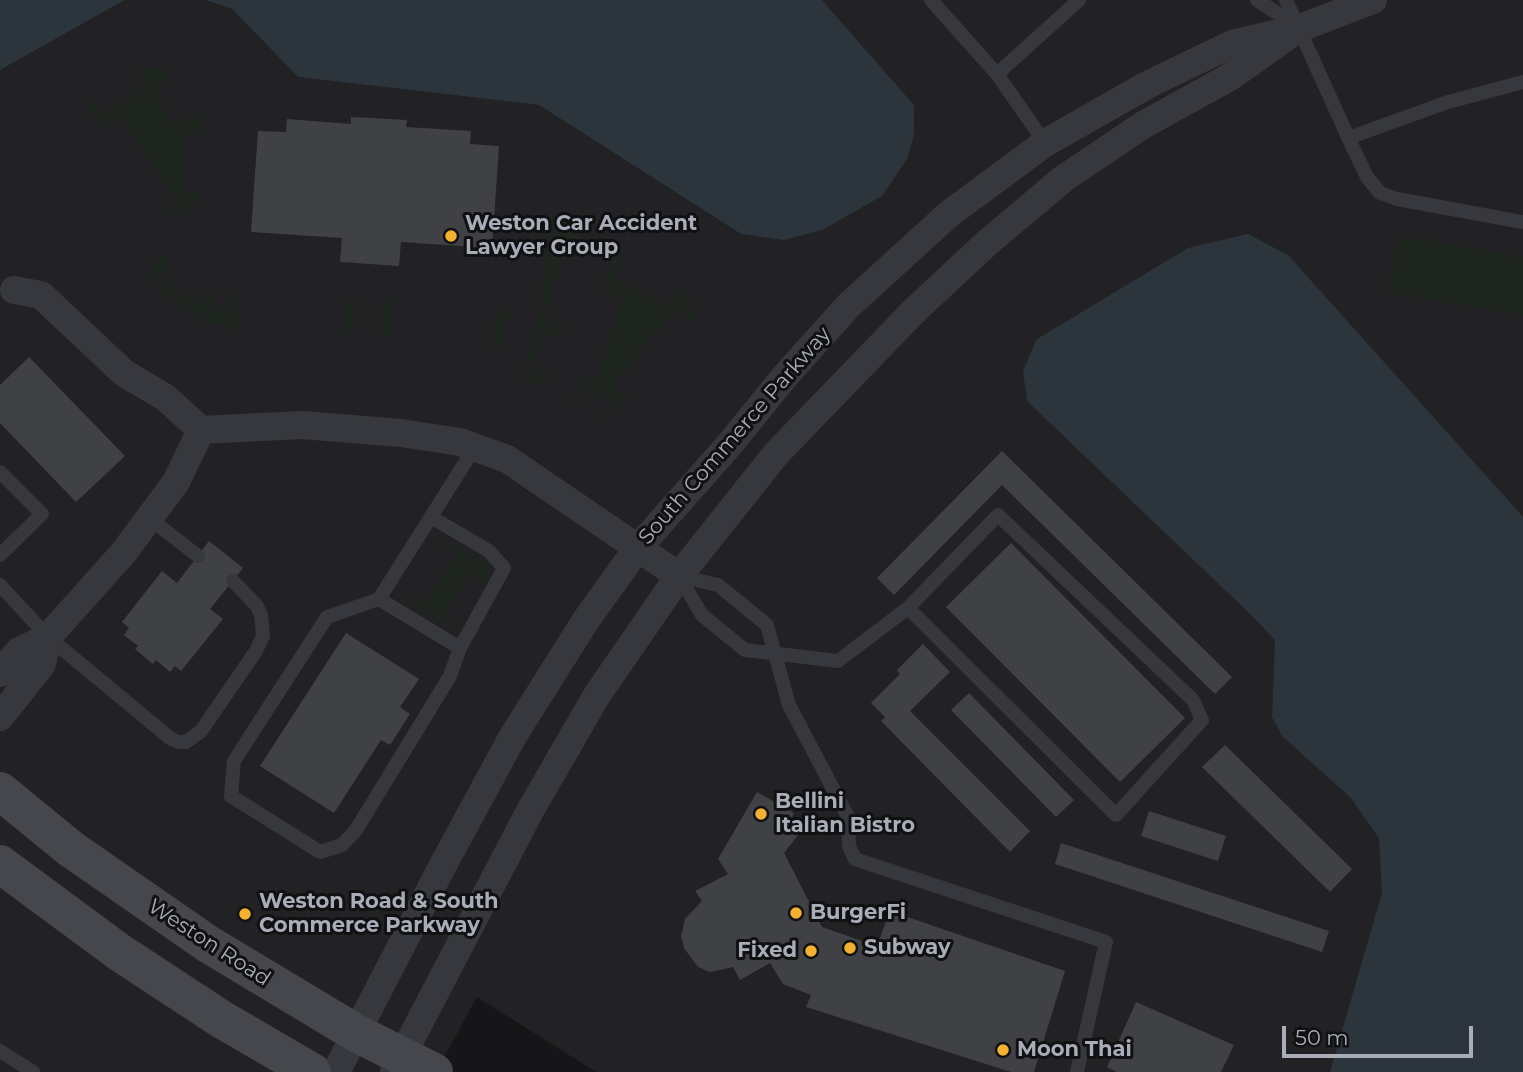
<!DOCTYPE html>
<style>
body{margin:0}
#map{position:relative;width:1523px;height:1072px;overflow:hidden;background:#161618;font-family:Montserrat,sans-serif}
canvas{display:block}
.scale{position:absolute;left:1282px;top:1026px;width:191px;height:32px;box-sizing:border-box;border:4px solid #a8adb8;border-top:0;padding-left:9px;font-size:21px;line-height:24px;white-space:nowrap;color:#a8adb8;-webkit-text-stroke:5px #111113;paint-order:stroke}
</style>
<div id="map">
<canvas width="1523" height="1072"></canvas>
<div class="scale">50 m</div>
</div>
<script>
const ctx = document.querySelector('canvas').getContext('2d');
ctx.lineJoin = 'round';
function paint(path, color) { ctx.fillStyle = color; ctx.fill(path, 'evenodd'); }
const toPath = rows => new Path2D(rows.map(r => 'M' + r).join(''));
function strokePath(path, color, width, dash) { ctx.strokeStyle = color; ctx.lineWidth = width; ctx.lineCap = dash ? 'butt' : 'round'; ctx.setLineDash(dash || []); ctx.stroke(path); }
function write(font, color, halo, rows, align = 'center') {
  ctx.font = font + ' Montserrat,sans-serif'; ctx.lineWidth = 6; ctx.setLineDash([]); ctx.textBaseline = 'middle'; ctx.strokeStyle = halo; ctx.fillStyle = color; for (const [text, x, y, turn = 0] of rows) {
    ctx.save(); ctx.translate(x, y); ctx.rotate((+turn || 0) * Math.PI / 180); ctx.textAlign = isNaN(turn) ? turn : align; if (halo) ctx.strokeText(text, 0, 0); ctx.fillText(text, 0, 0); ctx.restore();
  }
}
paint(toPath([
 [125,0,206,0,232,9,298,77,539,105,741,234,914,105,822,0,1523,0,1523,1072,596,1072,477,997,436,1072,0,1072,0,70]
]), '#222225');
paint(toPath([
 [159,66,166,70,167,82,154,93,175,126,197,113,201,117,204,127,202,133,186,132,181,190,198,193,199,201,180,213,171,215,167,211,179,203,120,116,101,128,87,105,89,102,93,103,102,117,147,86,140,75,141,69],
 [562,227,584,237,586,241,582,246,566,242,544,320,561,326,563,332,558,335,541,331,531,369,549,376,548,382,543,384,528,379,525,370,540,311,550,240,555,229],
 [1399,235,1523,257,1523,315,1389,292],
 [618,254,622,260,613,277,665,307,676,289,681,292,697,315,695,318,690,319,677,308,611,385,625,397,604,420,603,417,612,401,585,386,576,402,574,404,573,401,580,378,596,382,623,296,602,289,613,256],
 [166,256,169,263,158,277,199,304,212,288,213,309,232,311,235,291,239,290,239,326,236,330,207,321,179,305,151,280,148,274,150,270,161,257],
 [347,298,351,299,353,303,352,333,346,336,342,332,343,303],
 [390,298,394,303,393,331,388,336,384,335,382,330,384,301],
 [500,310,505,310,508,314,500,345,494,346,491,340,497,313],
 [447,542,484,563,491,575,489,583,470,572,443,616,460,626,456,629,421,609,406,597,407,594,425,604,456,554,443,545]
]), '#1e261f');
paint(toPath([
 [0,0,125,0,0,70],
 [206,0,822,0,914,105,914,135,907,159,882,196,822,230,784,240,741,234,539,105,298,77,232,9],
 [1248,234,1288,255,1523,517,1523,1072,1330,1072,1382,893,1379,838,1351,798,1282,736,1272,717,1275,640,1246,610,1027,401,1023,371,1037,339,1188,248]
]), '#2c353c');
paint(toPath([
 [351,117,407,120,406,127,471,131,470,144,499,146,492,248,401,242,399,266,340,262,342,238,251,232,258,131,286,132,287,119,351,124],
 [29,357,125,456,76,502,0,423,0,385],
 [1002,451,1232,677,1215,694,1002,485,894,595,877,578],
 [209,541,243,568,210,609,223,619,181,671,175,666,170,672,156,660,153,664,135,649,138,646,124,635,129,628,122,622,162,571,177,583],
 [1011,543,1185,718,1120,782,946,607],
 [346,633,419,679,400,707,410,714,390,745,381,740,334,813,260,766],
 [923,644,950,672,910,711,1030,831,1010,852,881,721,885,717,871,703,900,674,897,670],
 [969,693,1074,800,1056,817,951,710],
 [1225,745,1352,869,1330,892,1202,767],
 [757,792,794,813,790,822,802,830,784,853,822,927,877,946,890,911,1065,971,1034,1072,1011,1072,806,1007,811,995,783,984,770,963,740,980,733,967,710,972,698,967,684,948,681,936,685,919,702,901,695,891,728,874,718,859],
 [1149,811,1226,836,1218,861,1141,836],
 [1061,843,1329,931,1322,952,1055,864],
 [1136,1002,1234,1045,1221,1072,1117,1072,1107,1067]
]), '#404145');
strokePath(toPath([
 [931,0,997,74,1045,143],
 [1257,0,1299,27],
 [1286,0,1353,148,1367,177,1380,193,1397,199,1523,222],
 [997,74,1079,0],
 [1348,138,1448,102,1523,82],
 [0,472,42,514,0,555],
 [149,518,198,556],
 [679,576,702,615,745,650,838,661,908,608,998,515,1193,700,1202,720,1116,815,908,608],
 [679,576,718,585,767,625,789,705,848,817,849,846,855,859,1106,942,1077,1072],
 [0,585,48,637,170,738,178,742,186,742,201,731,256,651,263,636,261,615,257,606,233,581],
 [379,599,327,617,234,761,231,796,320,852,342,845,356,830,450,676,460,648,504,568,489,551,431,517],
 [460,648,379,599,475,447],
 [0,1051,33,1072]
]), '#37383d', 14);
strokePath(toPath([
 [201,430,302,425,401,433,460,442,507,459,679,576],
 [0,673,19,651,48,637,124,552,176,482,201,430,166,398,124,373,41,295,14,290],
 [0,717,42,664,48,637],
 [394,1071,531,809,597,695,679,576,776,454,914,311,987,243,1063,179,1143,125,1230,77,1289,35],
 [336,1072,443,865,513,736,586,620,637,549,729,445,786,375,849,305,949,214,1045,143,1149,84,1232,44,1300,28,1373,0]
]), '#37383d', 28);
strokePath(toPath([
 [0,791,71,849,208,944,356,1033,434,1072],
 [0,864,119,952,221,1019,312,1072]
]), '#45474d', 38);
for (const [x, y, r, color] of [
 [451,236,7,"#f2b134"],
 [761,814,7,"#f2b134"],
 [796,913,7,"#f2b134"],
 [245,914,7,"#f2b134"],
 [850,948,7,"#f2b134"],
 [811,951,7,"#f2b134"],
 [1003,1050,7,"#f2b134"]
]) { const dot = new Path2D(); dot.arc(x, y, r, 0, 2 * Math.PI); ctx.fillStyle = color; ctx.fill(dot); strokePath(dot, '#111113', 2.5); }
write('bold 21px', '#a8adb8', '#111113', [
 ["Weston Car Accident",465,224],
 ["Lawyer Group",465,248],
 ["Bellini",775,802],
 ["Italian Bistro",775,826],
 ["Weston Road & South",259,902],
 ["Commerce Parkway",259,926],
 ["BurgerFi",810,913],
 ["Subway",864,948],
 ["Fixed",797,951,"right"],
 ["Moon Thai",1017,1050]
], 'left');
write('21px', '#a8adb8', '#111113', [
 ["South Commerce Parkway",735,436,-49],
 ["Weston Road",209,943,33]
]);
</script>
